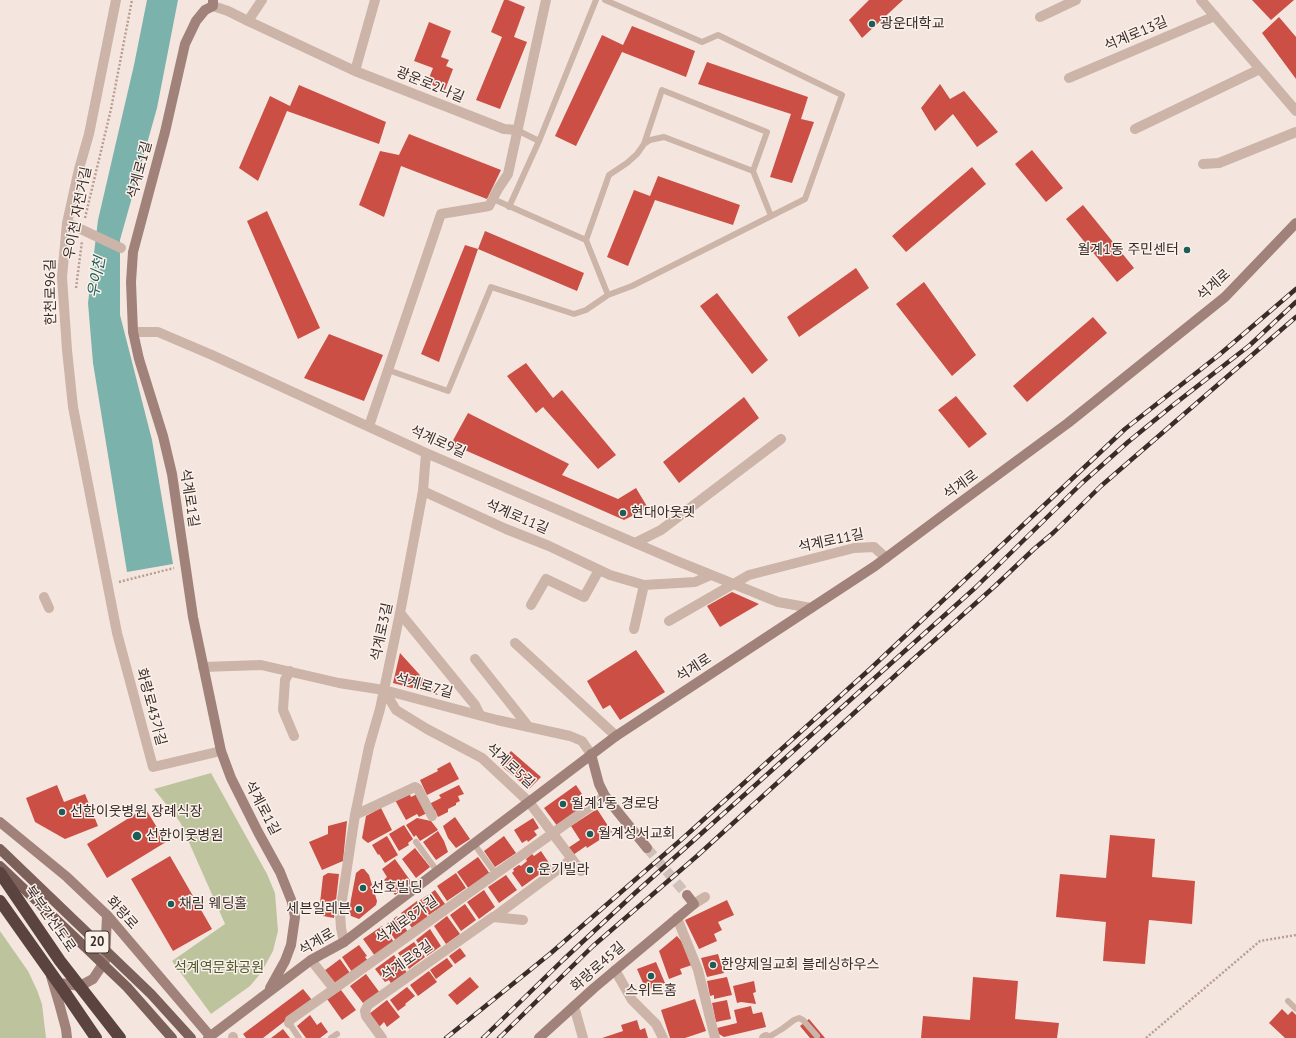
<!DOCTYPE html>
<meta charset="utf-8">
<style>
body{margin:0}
canvas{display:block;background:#f4e6de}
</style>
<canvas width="1296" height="1038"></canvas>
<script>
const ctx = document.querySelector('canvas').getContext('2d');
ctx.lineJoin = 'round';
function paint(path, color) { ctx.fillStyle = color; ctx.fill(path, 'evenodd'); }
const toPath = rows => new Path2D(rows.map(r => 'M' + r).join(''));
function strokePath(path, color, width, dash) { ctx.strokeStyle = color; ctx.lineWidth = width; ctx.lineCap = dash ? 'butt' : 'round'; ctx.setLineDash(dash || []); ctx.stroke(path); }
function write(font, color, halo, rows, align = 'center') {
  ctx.font = font + ' "PT Sans","Noto Sans KR",sans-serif'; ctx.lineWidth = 3; ctx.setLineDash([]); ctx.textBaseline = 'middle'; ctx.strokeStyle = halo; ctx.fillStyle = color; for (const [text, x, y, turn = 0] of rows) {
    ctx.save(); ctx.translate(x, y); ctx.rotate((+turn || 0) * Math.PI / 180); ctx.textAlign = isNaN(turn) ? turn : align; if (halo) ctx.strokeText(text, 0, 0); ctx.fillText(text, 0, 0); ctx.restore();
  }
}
paint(toPath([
 [211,773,267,874,275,893,278,931,273,951,261,973,250,986,211,1014,172,961,225,924,180,822,154,789],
 [0,931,28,971,37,990,42,1004,46,1038,0,1038]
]), '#bdc49d');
paint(toPath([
 [147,0,178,0,157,108,120,240,120,315,152,440,173,564,127,572,93,363,88,303,98,220,134,65]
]), '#7cb2ac');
paint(toPath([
 [504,0,508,0,525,7,514,37,527,42,500,109,476,100,502,37,491,32],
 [869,0,903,0,862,38,849,20],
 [1252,0,1294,0,1271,20],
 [1279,17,1296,37,1296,79,1262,33],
 [429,22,451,31,441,57,449,60,446,66,453,69,445,90,427,83,433,68,414,61],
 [632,26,695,51,686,77,622,52,576,146,555,136,602,35,623,45],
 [707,62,808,97,801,119,814,122,792,183,770,177,791,114,698,84],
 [940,84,950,99,964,91,998,132,977,147,953,114,935,131,921,108],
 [299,85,386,122,379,144,287,111,258,181,239,168,270,96,290,106],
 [409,134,501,170,487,199,401,166,384,217,359,205,380,151,399,155],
 [1032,150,1063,188,1046,202,1015,164],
 [972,167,986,184,906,252,892,236],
 [658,176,740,205,733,225,655,200,628,266,607,257,634,190,650,196],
 [1083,205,1134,268,1117,282,1066,219],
 [267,211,320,328,298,339,247,221],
 [485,231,584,273,577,291,478,249],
 [465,245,478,249,439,362,421,354],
 [856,268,869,288,799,337,787,317],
 [924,282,976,355,952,376,896,304],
 [717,293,768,360,752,374,700,306],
 [1093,317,1107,333,1027,402,1013,386],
 [329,334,383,355,364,401,304,378],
 [526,363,553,398,562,390,616,455,598,469,543,407,536,413,507,376],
 [956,396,987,434,969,448,938,410],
 [744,397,759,418,679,483,663,462],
 [468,413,569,464,562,475,618,499,636,488,648,508,624,520,451,444],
 [732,592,759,604,720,627,707,606],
 [636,650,665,692,620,720,610,705,603,709,587,681],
 [400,653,438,695,393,683],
 [511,751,541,777,529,789,500,765],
 [450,762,459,779,427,795,420,780,438,771,437,769],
 [57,785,64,802,85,794,98,826,65,839,35,822,26,798],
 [459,785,464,794,458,796,460,801,456,803,456,805,448,809,448,812,438,817,435,810,433,811,429,804,441,798,439,795],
 [576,785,582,794,574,800,581,810,558,827,544,808],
 [409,793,411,797,417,794,427,813,419,817,417,814,406,820,395,800],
 [145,808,166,842,107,878,87,844],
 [381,808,392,830,368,843,364,840,362,838,366,816],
 [597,809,612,832,587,848,586,846,573,855,568,848,580,840,571,826],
 [455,817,470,839,456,848,448,838,443,826],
 [417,818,431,821,438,830,420,841,416,835,414,837,406,825],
 [533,818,539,828,534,831,537,835,528,842,527,840,522,843,514,830],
 [347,821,343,861,322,870,309,842,328,834,328,826],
 [404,825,413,839,408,843,409,845,399,851,389,834],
 [438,831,444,841,448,852,436,860,423,842],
 [1110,835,1155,839,1152,877,1195,881,1192,924,1149,920,1145,964,1103,961,1106,922,1056,917,1060,874,1106,878],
 [387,836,398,855,385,863,379,854,378,855,372,845],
 [504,836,516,853,495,867,484,851],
 [415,848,430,867,416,878,402,859],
 [541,851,551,866,522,887,512,873,514,871,513,869,519,865,521,866,527,861,526,859,532,854,534,856],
 [170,856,212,929,173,951,131,879],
 [478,857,490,874,469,889,457,872],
 [395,859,412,883,395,895,384,880,387,877,382,869],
 [361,869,364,869,369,875,377,901,376,905,359,919,351,916,349,910,356,873],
 [328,873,339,874,334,918,323,916,323,910,320,903,323,876],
 [456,873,466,888,447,901,437,886],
 [506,875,517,890,499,903,488,887],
 [435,890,445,904,429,915,419,901],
 [484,890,495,907,479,919,467,902],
 [727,900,734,915,718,922,722,930,714,934,717,941,699,949,685,920],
 [417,901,428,917,412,928,401,913],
 [465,904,476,920,461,931,450,915],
 [397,916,408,932,396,941,390,932,391,930,387,924],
 [447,916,460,934,446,944,434,926],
 [382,926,394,942,375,956,363,939],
 [430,929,441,946,427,956,416,940],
 [677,936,683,943,692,965,680,969,682,974,669,979,659,951],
 [414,942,425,957,409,969,398,953],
 [359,945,367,956,365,957,368,961,352,972,342,957],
 [460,948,466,956,455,964,449,956],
 [718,954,724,973,707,977,701,958],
 [394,955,408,974,392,985,389,980,385,982,375,969],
 [447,958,453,966,436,979,430,970],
 [340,959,350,973,334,984,324,971],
 [656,962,665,983,646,990,637,969],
 [429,971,437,982,418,996,410,985],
 [366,974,380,993,370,998,363,1003,350,986],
 [470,977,479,987,457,1005,448,995],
 [727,977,732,995,714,999,714,995,710,996,707,981],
 [973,977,1018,981,1015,1019,1059,1023,1057,1038,921,1038,923,1016,970,1020],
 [754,981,756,992,753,993,756,1004,741,1002,737,1003,733,986],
 [407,987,415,996,405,1004,406,1005,398,1011,390,1000],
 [303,989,312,1000,263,1038,246,1038,243,1034],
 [341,990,356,1010,342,1020,327,999],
 [695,999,706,1031,685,1038,670,1038,661,1010],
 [387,1000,400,1017,387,1027,384,1022,379,1027,369,1014],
 [727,1000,731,1019,716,1022,712,1003],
 [751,1006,753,1014,762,1012,766,1027,724,1037,719,1034,717,1028,737,1023,734,1010],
 [1282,1009,1288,1015,1292,1011,1296,1015,1296,1038,1285,1038,1269,1023],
 [310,1015,317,1025,321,1022,328,1032,320,1038,306,1038,297,1026],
 [809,1019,825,1038,810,1038,800,1026],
 [637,1020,640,1030,645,1028,648,1038,602,1038,623,1031,621,1025],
 [283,1029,290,1038,271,1038]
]), '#cb4f45');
strokePath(toPath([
 [647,848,687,895]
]), '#cfc1ba', 10, [10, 5]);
strokePath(toPath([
 [85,218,111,109,132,0],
 [76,288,82,241],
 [119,582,174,568],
 [1146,1038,1260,941,1296,935]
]), '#b99d93', 2.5, [2, 2]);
strokePath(toPath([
 [517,130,539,141],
 [753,171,771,216],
 [493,199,586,240,609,175,627,163,637,154,644,144,650,140,664,137,753,171,767,132,662,90,644,144],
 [509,207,539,141,596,0],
 [586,240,608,295],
 [388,370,448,391,491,287,574,314,586,310,608,295,632,286,805,199,842,95,718,35,702,42,605,0],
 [416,842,437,871],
 [474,844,496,874],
 [1288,1001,1296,1009],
 [289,1023,299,1038],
 [331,1038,337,1034],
 [767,1038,782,1029,794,1020,799,1018,803,1020,817,1036]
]), '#cdb4a9', 6);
strokePath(toPath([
 [116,0,89,134,79,169,67,223,62,277,67,350,73,407,117,633,153,767,221,751],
 [1201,0,1296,111],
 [213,6,228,11,248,21,355,71,504,129,517,130],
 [1040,17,1076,0],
 [248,21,262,0],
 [355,71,375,0],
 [1069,78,1215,16],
 [1135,129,1260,69],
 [1203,164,1219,163,1296,132],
 [133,332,158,332,212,355,426,453,677,561,778,602,811,608],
 [369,426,441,214,489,206,498,189,508,174,546,0],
 [423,491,506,529,549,546,610,575,644,585,695,582,711,575],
 [635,543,661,530,781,439],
 [44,597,49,608],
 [531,605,546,579,584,597,599,570],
 [400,613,475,705,480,715],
 [669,621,749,575,854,548,874,547,886,558],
 [634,629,644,585],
 [515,643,616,736],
 [475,659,528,726],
 [203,667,261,665,339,683,384,690,497,720,570,736,582,741,591,754],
 [290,671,285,680,283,710,294,736],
 [384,690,396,710,427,729,482,758,529,802,581,871],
 [355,815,415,787,418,789,432,816],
 [694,904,705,897],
 [494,917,572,859],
 [677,918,698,970,715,1038],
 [344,942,341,928,340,913,355,815,369,747,380,709,400,613,423,491,426,453],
 [311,960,334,989,605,796],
 [615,970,632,1000,656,1024,663,1038],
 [574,1006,583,1038],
 [289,1023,290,1020,334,989],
 [233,1037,233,1038],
 [382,1038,366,1016,365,1011,368,1005,493,917,523,920],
 [764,1038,766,1037]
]), '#cdb4a9', 10);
strokePath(toPath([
 [213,0,213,6,205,10,196,21,185,44,165,132,133,252,131,282,133,332,139,359,163,436,172,474,193,617,221,751,231,778,258,832,280,872,292,902,295,917,291,945,285,961,270,988],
 [591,754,599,784,605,796,647,848],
 [0,822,67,877,107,915,210,1036],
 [51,976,59,1003,66,1029,67,1038],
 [56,979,59,983,80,986,93,979,105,961,107,915],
 [208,1038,311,960,344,942,616,736,875,566,950,510,1068,423,1225,297,1296,223],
 [539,1038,594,988,694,904,687,895]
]), '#a1827a', 10);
strokePath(toPath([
 [66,994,96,1038]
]), '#5b4440', 12);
const rail = toPath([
 [446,1038,551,953,682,839,869,670,1125,429,1219,355,1296,289],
 [483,1038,563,960,635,893,975,588,1082,483,1128,442,1172,406,1250,345,1296,302],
 [499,1038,593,946,697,856,909,663,995,586,1034,549,1053,533,1101,486,1296,317]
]);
strokePath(rail, '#3a2c29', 4.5);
strokePath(rail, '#fbf1eb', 3, [9]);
strokePath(toPath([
 [72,225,121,248]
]), '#cdb4a9', 10);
strokePath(toPath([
 [0,849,151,994,191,1038],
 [0,866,127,987,172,1038]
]), '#7c605a', 10);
strokePath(toPath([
 [0,873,60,961,120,1038],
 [0,901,66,994]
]), '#5b4440', 12);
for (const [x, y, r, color] of [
 [872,24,4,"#1c5e57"],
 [1187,250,4,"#1c5e57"],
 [623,513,4,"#1c5e57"],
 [563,804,4,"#1c5e57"],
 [62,812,4,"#1c5e57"],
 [590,834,4,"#1c5e57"],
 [137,836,5,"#1c5e57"],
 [530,870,4,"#1c5e57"],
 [363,888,4,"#1c5e57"],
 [171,904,4,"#1c5e57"],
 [359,909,4,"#1c5e57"],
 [713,965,4,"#1c5e57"],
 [651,976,4,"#1c5e57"]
]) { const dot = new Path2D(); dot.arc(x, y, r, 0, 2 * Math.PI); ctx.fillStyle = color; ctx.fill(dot); strokePath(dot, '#fbf1eb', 1.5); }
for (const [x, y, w] of [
 [97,942,24]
]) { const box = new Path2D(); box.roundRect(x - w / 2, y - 11, w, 22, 3); ctx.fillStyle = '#fbf1eb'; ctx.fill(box); strokePath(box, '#3a2c29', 1); }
write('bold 13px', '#3a2c29', null, [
 ["20",97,942]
]);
write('14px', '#3a2c29', '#fbf1eb', [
 ["광운대학교",880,24],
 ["월계1동 주민센터",1179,250,"right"],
 ["현대아웃렛",631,513],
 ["월계1동 경로당",571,804],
 ["선한이웃병원 장례식장",70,812],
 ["월계성서교회",598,834],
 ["선한이웃병원",146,836],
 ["운기빌라",538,870],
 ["선호빌딩",371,888],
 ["채림 웨딩홀",179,904],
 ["세븐일레븐",351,909,"right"],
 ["한양제일교회 블레싱하우스",721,965],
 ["스위트홈",651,991,"center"]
], 'left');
write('14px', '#3a2c29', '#fbf1eb', [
 ["석계로13길",1136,34,-23],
 ["광운로2나길",430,85,22],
 ["석계로1길",140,170,-75],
 ["우이천 자전거길",78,213,-79],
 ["석계로",1214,285,-42],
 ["한천로96길",51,292,-91],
 ["석계로9길",438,442,24],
 ["석계로",961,485,-36],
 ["석계로1길",189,498,81],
 ["석계로11길",517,517,23],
 ["석계로11길",831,541,-12],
 ["석계로3길",382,632,-78],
 ["석계로",694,668,-33],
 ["석계로7길",424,686,15],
 ["화랑로43가길",151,707,75],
 ["석계로5길",510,766,42],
 ["석계로1길",262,808,62],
 ["화랑로",122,913,48],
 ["북부간선도로",50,919,55],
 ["석계로8가길",407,920,-35],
 ["석계로",317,942,-31],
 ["석계로8길",407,961,-35],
 ["화랑로45길",598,967,-41]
]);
write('14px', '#50592c', '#fbf1eb', [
 ["석계역문화공원",219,968]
]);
write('italic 15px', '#1c5e57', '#fbf1eb', [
 ["우이천",97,277,-80]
]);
</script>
